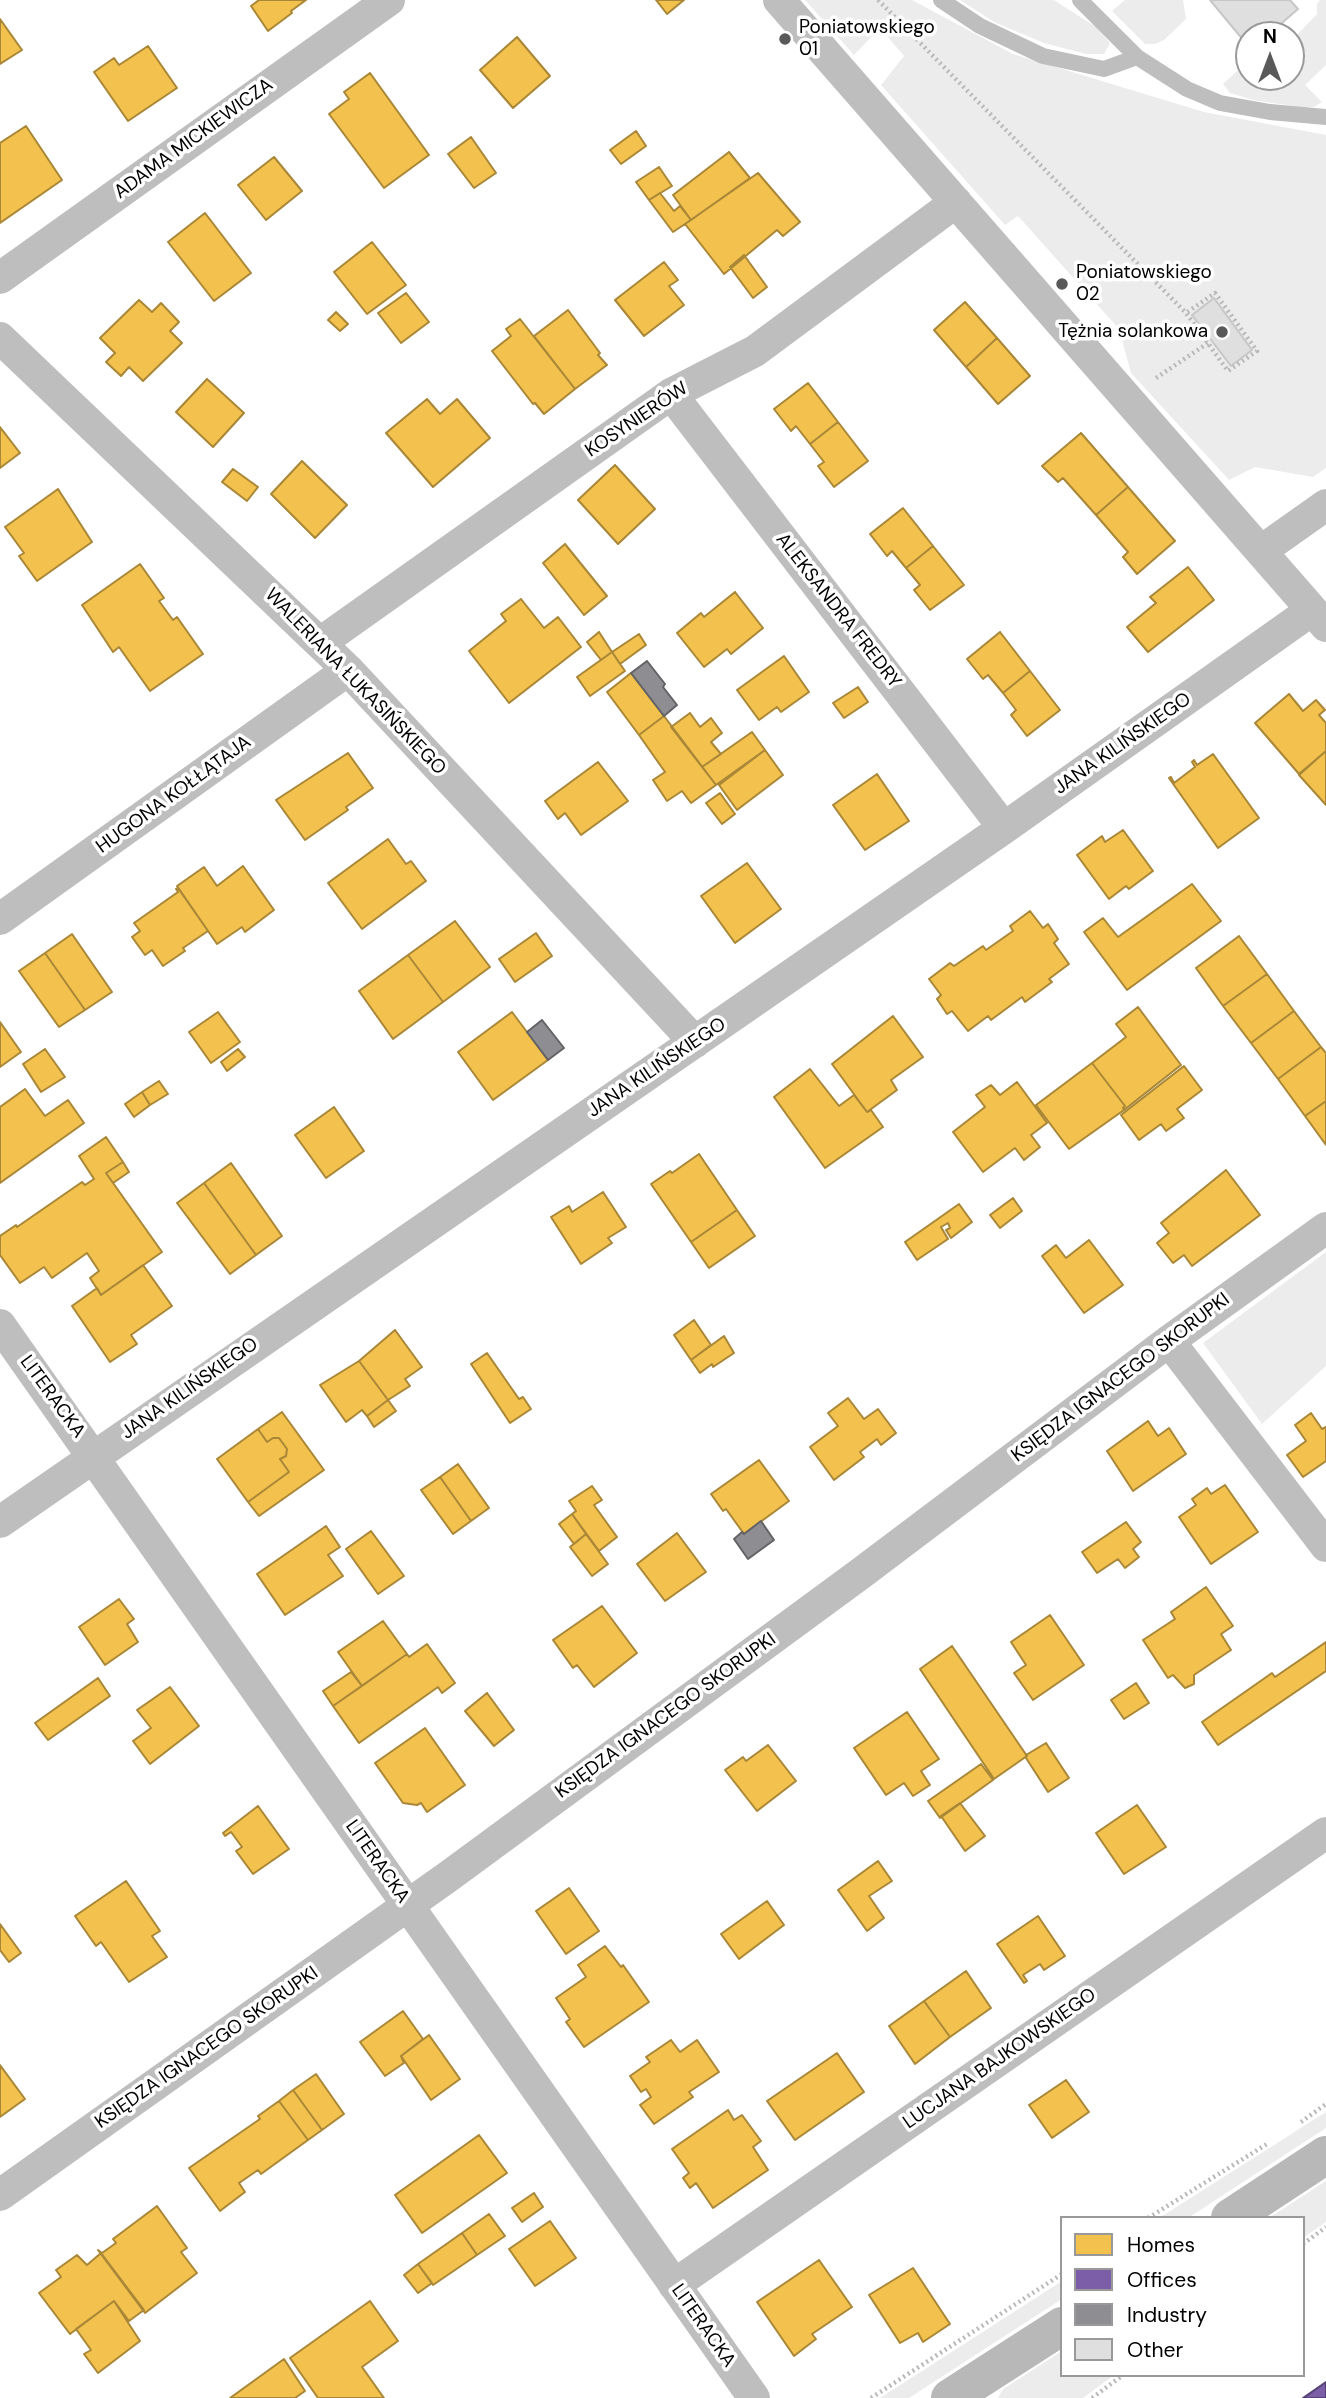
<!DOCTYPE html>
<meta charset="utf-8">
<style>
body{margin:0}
#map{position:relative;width:1326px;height:2398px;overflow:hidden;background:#fff;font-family:"DM Sans",sans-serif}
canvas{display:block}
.legend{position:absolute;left:1060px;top:2216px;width:245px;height:161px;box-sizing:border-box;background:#fff;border:2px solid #999;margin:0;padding:9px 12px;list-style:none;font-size:21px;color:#000}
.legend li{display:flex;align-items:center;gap:14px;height:35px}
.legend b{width:35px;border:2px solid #999}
.north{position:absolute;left:1235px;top:21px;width:70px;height:70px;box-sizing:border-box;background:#fff;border:2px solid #999;border-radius:50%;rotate:0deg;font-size:19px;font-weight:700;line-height:28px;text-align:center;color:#000}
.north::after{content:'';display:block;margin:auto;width:24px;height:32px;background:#595959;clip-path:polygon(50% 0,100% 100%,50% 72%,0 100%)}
</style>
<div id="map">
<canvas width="1326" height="2398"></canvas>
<ul class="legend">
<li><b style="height:19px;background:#f2c14e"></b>Homes</li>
<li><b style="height:19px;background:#7b5ea7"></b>Offices</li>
<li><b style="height:19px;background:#8d8d92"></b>Industry</li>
<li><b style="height:19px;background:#dfdfdf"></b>Other</li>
</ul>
<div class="north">N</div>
</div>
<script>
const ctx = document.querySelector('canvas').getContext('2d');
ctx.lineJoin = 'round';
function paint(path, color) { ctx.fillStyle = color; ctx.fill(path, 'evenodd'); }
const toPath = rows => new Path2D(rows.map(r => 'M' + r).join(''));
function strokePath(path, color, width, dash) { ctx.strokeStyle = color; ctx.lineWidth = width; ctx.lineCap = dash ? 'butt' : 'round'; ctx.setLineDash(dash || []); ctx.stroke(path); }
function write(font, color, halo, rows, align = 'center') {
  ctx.font = font + ' "DM Sans",sans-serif'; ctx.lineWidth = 7; ctx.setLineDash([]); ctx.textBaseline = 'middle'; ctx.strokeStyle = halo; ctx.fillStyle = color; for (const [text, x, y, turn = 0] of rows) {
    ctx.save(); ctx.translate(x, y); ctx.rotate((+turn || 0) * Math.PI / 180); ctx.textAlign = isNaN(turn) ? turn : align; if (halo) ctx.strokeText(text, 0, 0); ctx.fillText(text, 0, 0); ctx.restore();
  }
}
paint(toPath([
 [805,0,912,0,1013,54,1204,112,1326,135,1326,468,1313,477,1255,467,1229,480,1131,373,1119,329,1018,216,1005,225,881,85,904,56,880,28,854,55],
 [960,0,1054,0,1096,27,1110,43,1104,54,1086,54,1044,43,994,22],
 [1125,0,1183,0,1186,19,1164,40,1155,44,1145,44,1112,11],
 [1320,0,1326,0,1326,65,1305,85,1322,102,1314,107,1300,107,1253,100,1230,93,1223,84,1249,60,1249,77,1291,77,1291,41,1317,14,1317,4],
 [1326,1252,1326,1366,1262,1424,1203,1343],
 [1326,2112,1326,2128,1188,2218,1159,2218],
 [1326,2181,1326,2222,1303,2238,1303,2218,1269,2218],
 [1062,2281,1062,2299,909,2398,880,2398],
 [1062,2351,1062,2375,1114,2375,1083,2398,998,2398,1003,2389]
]), '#ececec');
const homes = toPath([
 [259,0,306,0,291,11,292,13,268,31,251,6,259,0],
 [656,0,684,0,667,14,656,0],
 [0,19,22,50,0,64,0,19],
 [517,37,550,76,513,108,480,70,517,37],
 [148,46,177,88,128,121,94,72,114,58,119,65,148,46],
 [370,73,429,155,384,188,329,114,349,99,344,92,370,73],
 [26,126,62,180,0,223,0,143,26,126],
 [636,131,646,146,621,164,610,150,636,131],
 [471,137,496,173,474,188,448,154,471,137],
 [729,152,750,178,691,220,673,195,729,152],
 [274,157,302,191,266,220,238,185,274,157],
 [659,167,672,186,649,200,636,182,659,167],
 [758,173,800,222,783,236,777,230,724,274,685,224,758,173],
 [660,193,674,211,680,206,691,220,673,232,649,200,660,193],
 [205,213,251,273,214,301,168,242,205,213],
 [372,242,406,285,367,314,334,272,372,242],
 [744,255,767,287,753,298,730,267,744,255],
 [664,262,678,280,669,286,684,305,644,336,615,300,664,262],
 [406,293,429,322,401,343,378,313,406,293],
 [139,300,152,312,161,303,179,322,170,331,182,343,143,381,129,367,121,376,106,362,115,353,100,338,139,300],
 [965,302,997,338,966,367,934,330,965,302],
 [568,310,600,353,598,355,607,365,575,389,534,336,568,310],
 [336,312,348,324,340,331,328,320,336,312],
 [520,319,575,389,544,414,535,403,533,404,492,351,511,336,506,329,520,319],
 [997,338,1030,376,998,404,966,367,997,338],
 [207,379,244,413,213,447,176,412,207,379],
 [808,383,838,422,810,444,796,426,791,431,774,409,808,383],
 [427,399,440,414,457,399,490,438,433,487,386,433,427,399],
 [838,422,868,461,834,487,818,466,824,462,810,444,838,422],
 [0,427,20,453,0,468,0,427],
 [1081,433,1128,487,1096,515,1063,478,1058,482,1042,466,1081,433],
 [302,461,347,505,315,538,271,494,302,461],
 [615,465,655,509,618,544,578,500,615,465],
 [233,469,258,487,247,501,222,482,233,469],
 [1128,487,1175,541,1137,574,1123,557,1128,552,1096,515,1128,487],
 [58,489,92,542,37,581,19,556,24,553,5,527,58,489],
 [903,508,933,546,906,568,892,551,887,556,870,534,903,508],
 [565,544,607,596,584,615,543,563,565,544],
 [933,546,964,585,930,610,914,590,920,585,906,568,933,546],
 [140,564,164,598,159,601,173,620,177,617,203,654,150,691,119,647,113,652,82,605,140,564],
 [1188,567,1214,600,1148,652,1127,627,1156,603,1150,597,1188,567],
 [735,592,763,628,731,654,727,649,704,667,677,633,701,613,704,617,735,592],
 [521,599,544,628,558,617,581,647,509,703,469,651,506,621,501,614,521,599],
 [599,632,612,652,601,660,587,642,599,632],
 [1000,632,1030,671,1003,693,988,675,983,679,967,659,1000,632],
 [639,634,646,645,620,664,612,652,639,634],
 [612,652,625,671,590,696,577,677,612,652],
 [784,656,809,692,781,712,777,707,759,720,737,690,784,656],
 [1030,671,1060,710,1027,736,1011,715,1016,710,1003,693,1030,671],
 [631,673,664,716,639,735,607,692,631,673],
 [858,687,868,702,844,718,833,703,858,687],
 [1289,694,1303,711,1316,700,1325,710,1319,715,1326,723,1326,751,1299,774,1255,723,1289,694],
 [690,713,700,727,711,718,722,733,711,742,721,754,702,767,671,727,690,713],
 [664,716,716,785,691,803,682,791,667,801,653,780,665,772,639,735,664,716],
 [752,732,765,750,716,785,702,767,752,732],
 [765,750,783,775,737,810,719,785,765,750],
 [1326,751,1326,805,1299,775,1326,751],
 [348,753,373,788,346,807,348,810,305,840,276,800,348,753],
 [1213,754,1259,818,1218,848,1169,778,1171,777,1174,783,1195,767,1192,762,1194,760,1197,765,1213,754],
 [598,762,628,801,581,835,565,813,558,819,545,801,598,762],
 [877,774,909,821,865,850,833,805,877,774],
 [720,793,735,814,722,824,706,803,720,793],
 [1123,830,1153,871,1129,889,1126,886,1109,899,1077,855,1102,836,1105,842,1123,830],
 [388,839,406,864,411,861,426,881,362,929,328,883,388,839],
 [747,863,781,909,735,943,701,896,747,863],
 [243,866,274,910,245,932,242,927,217,944,177,886,204,867,217,886,243,866],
 [1192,884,1221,921,1127,990,1084,932,1103,918,1118,937,1192,884],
 [178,888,208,931,183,948,185,951,163,966,152,950,145,955,132,937,140,931,134,923,178,892,176,889,178,888],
 [1030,911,1043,928,1048,924,1058,939,1054,943,1069,964,1049,979,1052,982,1025,1002,1022,997,991,1020,988,1016,968,1031,952,1011,947,1014,937,999,941,995,929,979,950,963,954,966,983,946,986,950,1013,931,1010,926,1030,911],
 [455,921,490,967,443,1002,408,955,455,921],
 [536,933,552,956,515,982,499,959,536,933],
 [72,934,112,992,85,1010,45,953,72,934],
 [1239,936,1267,974,1223,1006,1196,968,1239,936],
 [45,953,85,1010,59,1027,19,971,45,953],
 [408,955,443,1002,393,1039,359,991,408,955],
 [1267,974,1294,1011,1251,1043,1223,1006,1267,974],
 [1138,1007,1181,1065,1124,1110,1123,1108,1125,1106,1092,1063,1126,1037,1116,1024,1138,1007],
 [1294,1011,1321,1047,1278,1079,1251,1043,1294,1011],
 [218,1012,240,1042,211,1063,189,1032,218,1012],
 [512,1012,548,1060,493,1100,458,1052,512,1012],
 [893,1016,923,1057,891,1080,897,1090,867,1112,832,1064,893,1016],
 [0,1022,21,1052,0,1067,0,1022],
 [1321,1047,1326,1053,1326,1101,1305,1116,1278,1079,1321,1047],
 [45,1049,65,1077,41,1092,23,1064,45,1049],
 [238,1049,245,1057,227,1071,221,1062,238,1049],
 [1092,1063,1125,1106,1123,1108,1124,1110,1069,1149,1036,1105,1092,1063],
 [1184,1066,1202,1090,1177,1109,1184,1118,1166,1131,1161,1124,1139,1140,1121,1115,1184,1066],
 [810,1069,839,1106,854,1095,867,1112,871,1110,883,1127,825,1168,774,1097,810,1069],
 [159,1081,168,1094,150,1105,142,1092,159,1081],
 [1017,1082,1047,1123,1031,1135,1040,1147,1024,1160,1015,1148,983,1172,953,1132,985,1107,976,1095,991,1085,1000,1095,1017,1082],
 [25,1089,45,1116,68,1100,84,1123,0,1183,0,1107,25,1089],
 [142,1092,150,1105,134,1117,125,1104,142,1092],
 [1326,1101,1326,1145,1305,1116,1326,1101],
 [334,1107,364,1151,326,1178,295,1135,334,1107],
 [106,1137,123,1162,106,1173,162,1252,101,1295,90,1278,99,1271,87,1253,52,1278,44,1267,20,1283,0,1255,0,1236,16,1225,17,1227,82,1182,85,1185,94,1179,79,1156,106,1137],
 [699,1154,737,1210,691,1242,651,1184,670,1171,672,1173,699,1154],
 [123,1162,129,1172,113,1183,106,1173,123,1162],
 [231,1163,282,1236,256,1255,204,1183,231,1163],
 [1226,1170,1260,1215,1192,1266,1184,1255,1173,1263,1157,1243,1169,1233,1161,1223,1226,1170],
 [204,1183,256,1255,230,1274,177,1203,204,1183],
 [603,1192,626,1227,608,1238,612,1243,581,1264,551,1217,569,1206,572,1212,603,1192],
 [1013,1198,1022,1211,1000,1228,990,1215,1013,1198],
 [959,1204,972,1222,951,1238,946,1230,950,1228,948,1223,941,1227,948,1239,917,1260,905,1242,959,1204],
 [737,1210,755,1236,709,1268,691,1242,737,1210],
 [1089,1240,1123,1285,1084,1313,1042,1256,1056,1245,1066,1258,1089,1240],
 [143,1265,172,1306,131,1335,137,1344,110,1362,72,1306,97,1288,101,1295,143,1265],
 [694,1320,711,1345,691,1360,674,1335,694,1320],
 [395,1330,422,1367,405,1379,410,1386,388,1400,359,1361,395,1330],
 [724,1336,734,1353,713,1367,712,1364,700,1373,691,1360,724,1336],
 [487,1353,519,1399,523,1397,531,1409,510,1423,471,1364,487,1353],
 [359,1361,388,1400,367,1416,362,1410,346,1422,320,1385,359,1361],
 [848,1398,864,1419,878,1409,896,1433,881,1445,877,1439,860,1452,864,1457,834,1480,810,1447,838,1426,828,1413,848,1398],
 [388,1400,396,1411,374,1427,367,1416,388,1400],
 [282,1412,324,1470,259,1516,248,1502,289,1472,280,1459,286,1456,287,1449,279,1438,273,1438,267,1442,258,1429,282,1412],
 [1311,1413,1322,1429,1326,1427,1326,1461,1303,1477,1287,1455,1306,1441,1295,1425,1311,1413],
 [1148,1421,1158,1436,1169,1428,1186,1454,1133,1491,1107,1451,1148,1421],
 [258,1429,267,1442,273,1438,279,1438,287,1449,286,1456,280,1459,289,1472,248,1502,217,1459,258,1429],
 [759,1460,789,1501,744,1534,726,1509,723,1511,711,1494,759,1460],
 [458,1464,489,1508,471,1521,440,1477,458,1464],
 [440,1477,471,1521,453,1534,421,1490,440,1477],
 [1225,1485,1258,1532,1211,1564,1179,1517,1196,1505,1192,1499,1207,1488,1211,1494,1225,1485],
 [592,1486,602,1500,594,1505,617,1537,599,1551,572,1514,576,1511,569,1501,592,1486],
 [572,1514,586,1534,574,1544,559,1524,572,1514],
 [1126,1522,1141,1542,1133,1549,1139,1557,1125,1568,1118,1559,1097,1573,1082,1552,1126,1522],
 [326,1526,340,1547,328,1555,343,1576,285,1615,257,1574,326,1526],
 [371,1531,404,1576,378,1594,346,1549,371,1531],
 [677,1533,706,1572,665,1601,637,1564,677,1533],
 [586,1534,608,1564,592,1576,570,1547,586,1534],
 [1206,1587,1233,1626,1221,1634,1231,1650,1194,1675,1194,1684,1185,1688,1173,1675,1168,1678,1143,1640,1175,1619,1171,1612,1206,1587],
 [119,1599,134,1619,127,1624,138,1642,105,1665,79,1627,119,1599],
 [602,1606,637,1653,594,1687,577,1665,573,1668,553,1640,602,1606],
 [1050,1615,1084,1665,1033,1700,1014,1673,1026,1665,1011,1642,1050,1615],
 [383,1621,407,1654,362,1686,338,1652,383,1621],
 [1326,1642,1326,1671,1218,1745,1202,1722,1272,1673,1275,1677,1326,1642],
 [427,1644,455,1683,442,1693,438,1687,359,1743,333,1706,407,1654,409,1657,427,1644],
 [952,1646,1027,1756,994,1779,920,1669,952,1646],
 [351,1672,362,1686,333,1706,323,1691,351,1672],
 [98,1678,110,1696,48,1740,35,1723,98,1678],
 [1136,1683,1149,1703,1124,1719,1111,1700,1136,1683],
 [170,1687,199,1726,150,1764,133,1741,151,1728,137,1710,170,1687],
 [487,1693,514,1730,494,1746,465,1711,487,1693],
 [907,1712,939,1759,921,1771,930,1785,913,1796,904,1783,886,1795,854,1748,907,1712],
 [425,1728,465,1785,427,1812,421,1803,417,1805,403,1803,375,1763,425,1728],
 [1046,1743,1069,1778,1048,1792,1026,1758,1026,1755,1046,1743],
 [768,1745,796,1781,757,1811,725,1770,743,1757,746,1761,768,1745],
 [981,1764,993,1780,940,1818,928,1801,981,1764],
 [960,1803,985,1836,965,1851,941,1816,960,1803],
 [1137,1805,1166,1847,1124,1874,1096,1833,1137,1805],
 [258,1806,289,1849,253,1874,236,1851,242,1847,231,1832,225,1836,223,1833,258,1806],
 [878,1861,892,1881,869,1896,884,1918,867,1931,838,1890,878,1861],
 [126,1881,160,1931,152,1936,167,1957,129,1982,101,1942,96,1946,75,1916,126,1881],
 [569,1888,599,1931,566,1954,536,1911,569,1888],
 [767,1901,784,1925,739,1959,721,1934,767,1901],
 [1038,1916,1065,1956,1044,1970,1040,1964,1023,1975,1027,1981,1024,1983,997,1944,1038,1916],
 [0,1924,21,1953,9,1962,0,1950,0,1924],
 [605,1946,621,1967,623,1965,649,2002,584,2047,566,2022,570,2019,556,1998,586,1977,578,1965,605,1946],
 [966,1971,991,2008,950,2037,924,2001,966,1971],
 [924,2001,950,2037,915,2064,889,2026,924,2001],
 [403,2011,423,2039,401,2056,404,2063,385,2076,360,2042,403,2011],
 [429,2035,460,2079,431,2100,401,2056,429,2035],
 [671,2040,680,2052,697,2040,719,2072,689,2092,693,2097,654,2124,640,2105,651,2097,646,2089,641,2092,630,2076,650,2062,646,2057,671,2040],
 [837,2053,864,2092,795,2140,767,2101,837,2053],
 [0,2065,25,2099,0,2117,0,2065],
 [316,2074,344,2114,322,2130,293,2090,316,2074],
 [1066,2080,1089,2112,1052,2138,1029,2105,1066,2080],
 [293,2090,322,2130,308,2140,279,2101,293,2090],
 [279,2101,308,2140,261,2174,258,2170,239,2183,245,2192,220,2211,189,2168,260,2119,258,2116,279,2101],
 [728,2110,734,2120,742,2115,761,2141,753,2147,768,2170,713,2208,696,2183,690,2188,683,2178,689,2173,672,2149,728,2110],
 [479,2135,507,2173,422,2233,395,2195,479,2135],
 [534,2193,543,2207,522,2222,512,2208,534,2193],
 [157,2206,187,2248,181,2252,197,2273,145,2313,98,2250,102,2253,116,2243,113,2239,157,2206],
 [489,2214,505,2236,477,2255,462,2233,489,2214],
 [550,2221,576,2258,535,2286,509,2249,550,2221],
 [462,2233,477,2255,433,2285,418,2264,462,2233],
 [101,2253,144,2310,129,2321,114,2301,70,2334,39,2293,61,2277,56,2270,77,2255,87,2265,101,2253],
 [819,2260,852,2307,812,2334,816,2339,794,2356,757,2302,819,2260],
 [418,2264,432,2283,418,2293,404,2275,418,2264],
 [913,2268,950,2324,923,2342,918,2333,900,2343,869,2295,913,2268],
 [114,2301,140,2341,98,2373,84,2354,91,2350,76,2329,114,2301],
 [370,2301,398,2341,362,2367,384,2398,318,2398,290,2358,370,2301],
 [284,2359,305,2391,295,2398,230,2398,284,2359]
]);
paint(homes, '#f2c14e');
strokePath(homes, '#a98737', 2);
const offices = toPath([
 [1326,2382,1326,2398,1303,2398,1326,2382]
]);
paint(offices, '#7b5ea7');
strokePath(offices, '#564275', 2);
const industry = toPath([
 [647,661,665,684,663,687,677,705,664,716,631,673,647,661],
 [542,1020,564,1048,548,1060,527,1032,542,1020],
 [761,1521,774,1540,748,1559,734,1539,742,1532,744,1534,761,1521]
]);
paint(industry, '#8d8d92');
strokePath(industry, '#636366', 2);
const building = toPath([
 [1210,0,1290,0,1298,9,1268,35,1249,35,1249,47,1210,0],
 [1214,298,1252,350,1231,366,1192,315,1214,298]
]);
paint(building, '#dfdfdf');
strokePath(building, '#c7c7c7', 2);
strokePath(toPath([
 [878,0,1186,313,1228,371,1257,351,1215,293,1186,313],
 [1156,378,1208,343],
 [1301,2122,1326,2104],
 [1148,2218,1267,2144],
 [1303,2244,1326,2227],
 [871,2398,1062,2274],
 [1092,2398,1123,2375]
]), '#b9b9b9', 4.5, [2, 3.5]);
strokePath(toPath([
 [941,0,980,26,1043,56,1104,69,1137,57],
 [1080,0,1137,57,1187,89,1220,103,1270,112,1326,117]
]), '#bebebe', 16);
strokePath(toPath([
 [779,0,1326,626],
 [0,278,389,0],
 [0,338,348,670,695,1042],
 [671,394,1004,828],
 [1261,551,1326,505],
 [320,643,671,394,755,351,956,202],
 [0,919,348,670],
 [0,1325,754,2398],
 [1169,1341,1326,1546],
 [0,1522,1004,828,1312,610],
 [0,2195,449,1876,860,1574,1169,1341,1326,1228],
 [674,2285,1326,1833]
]), '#bebebe', 32);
strokePath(toPath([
 [1230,2218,1326,2155],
 [950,2398,1062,2326]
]), '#b8b8b8', 38);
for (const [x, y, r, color] of [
 [785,39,7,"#595959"],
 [1062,284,7,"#595959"],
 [1222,332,7,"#595959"]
]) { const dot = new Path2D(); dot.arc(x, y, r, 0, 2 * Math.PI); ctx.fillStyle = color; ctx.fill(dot); strokePath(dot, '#fff', 2.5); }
write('19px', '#000', '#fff', [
 ["Poniatowskiego",799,28],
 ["01",799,50],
 ["Poniatowskiego",1076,273],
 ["02",1076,295],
 ["Tężnia solankowa",1208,332,"right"]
], 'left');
write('19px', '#000', '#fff', [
 ["ADAMA MICKIEWICZA",194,139,-36],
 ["KOSYNIERÓW",637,420,-34],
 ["ALEKSANDRA FREDRY",838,611,52],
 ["WALERIANA ŁUKASIŃSKIEGO",355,682,46],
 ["JANA KILIŃSKIEGO",1123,744,-35],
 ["HUGONA KOŁŁĄTAJA",174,795,-36],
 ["JANA KILIŃSKIEGO",657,1068,-34],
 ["KSIĘDZA IGNACEGO SKORUPKI",1121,1378,-37],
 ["JANA KILIŃSKIEGO",190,1389,-35],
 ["LITERACKA",52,1397,54],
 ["KSIĘDZA IGNACEGO SKORUPKI",666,1716,-36],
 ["LITERACKA",377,1862,55],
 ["KSIĘDZA IGNACEGO SKORUPKI",207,2048,-35],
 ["LUCJANA BAJKOWSKIEGO",1000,2059,-35],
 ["LITERACKA",703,2326,55]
]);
</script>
